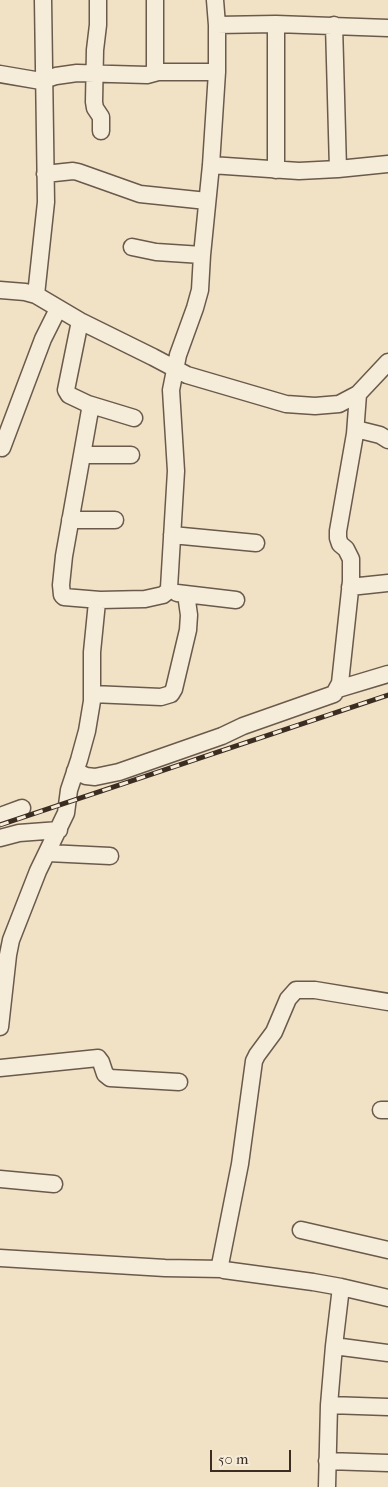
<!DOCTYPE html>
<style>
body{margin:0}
#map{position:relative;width:388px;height:1487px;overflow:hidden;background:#f1e2c6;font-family:"IM FELL French Canon",serif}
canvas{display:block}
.scale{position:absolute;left:210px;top:1450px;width:81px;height:22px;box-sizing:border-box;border:2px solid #3c2d23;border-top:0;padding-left:6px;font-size:15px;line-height:18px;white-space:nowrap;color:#3c2d23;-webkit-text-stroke:4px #f6ecda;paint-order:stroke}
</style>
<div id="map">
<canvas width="388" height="1487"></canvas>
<div class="scale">50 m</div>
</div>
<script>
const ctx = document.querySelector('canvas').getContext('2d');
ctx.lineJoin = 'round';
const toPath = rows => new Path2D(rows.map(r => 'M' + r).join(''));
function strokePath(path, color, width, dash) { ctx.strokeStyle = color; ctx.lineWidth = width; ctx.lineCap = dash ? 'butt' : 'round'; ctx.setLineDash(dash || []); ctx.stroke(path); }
const minor = toPath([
 [98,0,98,25,95,50,94,102,95,108,101,117,101,131],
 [155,0,155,72],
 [217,25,276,24,388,28],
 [334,25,338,169],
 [0,74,41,81,56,76,77,73,147,75,158,72,217,72],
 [211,165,299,171,338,169,388,164],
 [276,170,276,24],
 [45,174,73,171,78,172,140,194,207,201],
 [132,247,156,252,202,255],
 [0,290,25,292,36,295,80,321,153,357,187,375,286,404,315,406,339,404,358,394,388,362],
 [36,295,46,202,43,0],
 [80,321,66,390,69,395,88,404,90,410,64,556,61,585,62,595,64,597,100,600],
 [88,404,134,418],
 [356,429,380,435,388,440],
 [2,448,43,339,58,309],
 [82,455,131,455],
 [70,520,115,520],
 [172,535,256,543],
 [350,587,388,583],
 [177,593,236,600],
 [338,689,388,674],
 [92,694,161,697,171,694,174,689,188,630,189,615,186,594],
 [75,771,86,776,95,777,119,772,222,736,243,726,334,694,340,683,351,581,351,559,346,549,340,544,338,538,338,531,355,434,358,394],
 [0,816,22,808],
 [0,838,19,833,59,830],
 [48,853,110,856],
 [388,1002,315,990,296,990,288,999,274,1032,257,1055,254,1061,240,1164,220,1265,222,1269,224,1270,313,1282,341,1287,388,1298],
 [0,1027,8,955,11,940,38,871,66,813,69,790,79,760,87,731,92,701,92,652,97,602,100,600,145,599,163,595,168,591,169,588,176,471,171,390,178,355,195,308,200,290,202,255,211,165,217,72,217,25,215,0],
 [0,1068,98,1058,101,1062,105,1074,110,1078,179,1082],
 [381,1110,388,1110],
 [0,1179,54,1184],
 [301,1230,388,1250],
 [0,1258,165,1268,222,1269],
 [334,1346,388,1353],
 [329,1405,388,1407],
 [327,1461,388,1463],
 [327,1487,329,1405,334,1346,341,1287]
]);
strokePath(minor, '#695a4c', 19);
strokePath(minor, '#f6ecda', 16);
const rail = toPath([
 [0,825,388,695]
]);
strokePath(rail, '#3c2d23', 5);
strokePath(rail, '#f6ecda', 3, [9]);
</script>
